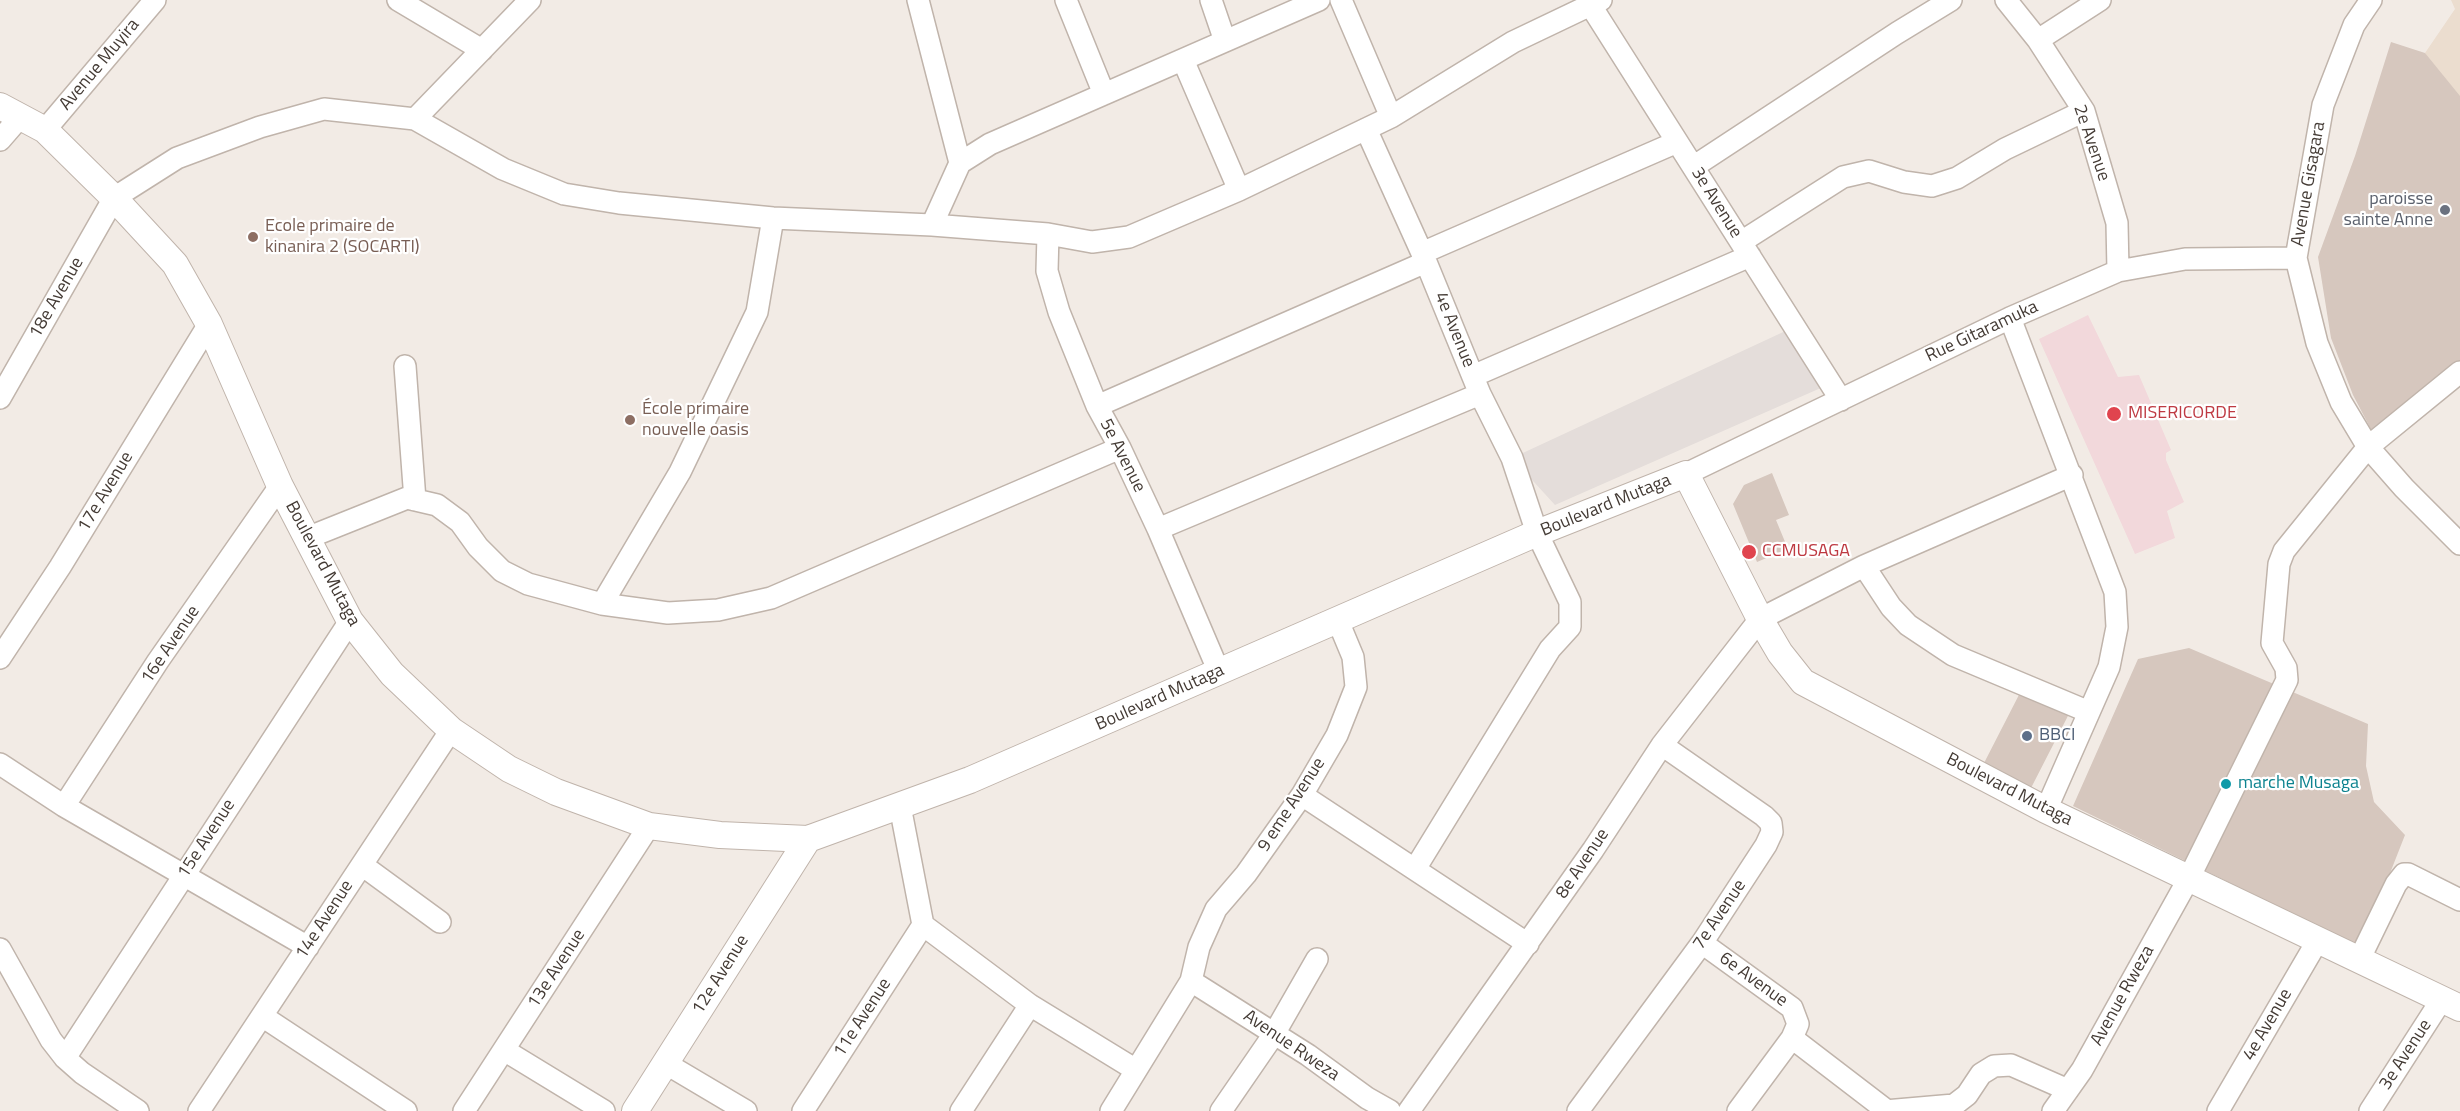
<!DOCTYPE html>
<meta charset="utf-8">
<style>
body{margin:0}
canvas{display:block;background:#f2ebe5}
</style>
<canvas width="2460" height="1111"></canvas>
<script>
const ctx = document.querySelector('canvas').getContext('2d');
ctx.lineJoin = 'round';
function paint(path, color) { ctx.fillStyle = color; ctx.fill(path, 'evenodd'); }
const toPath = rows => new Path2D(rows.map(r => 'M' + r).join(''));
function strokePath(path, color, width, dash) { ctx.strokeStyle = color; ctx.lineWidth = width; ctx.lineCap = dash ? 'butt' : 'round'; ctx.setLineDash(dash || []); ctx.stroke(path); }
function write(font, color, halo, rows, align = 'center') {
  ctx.font = font + ' "Titillium Web",sans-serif'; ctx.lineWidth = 4.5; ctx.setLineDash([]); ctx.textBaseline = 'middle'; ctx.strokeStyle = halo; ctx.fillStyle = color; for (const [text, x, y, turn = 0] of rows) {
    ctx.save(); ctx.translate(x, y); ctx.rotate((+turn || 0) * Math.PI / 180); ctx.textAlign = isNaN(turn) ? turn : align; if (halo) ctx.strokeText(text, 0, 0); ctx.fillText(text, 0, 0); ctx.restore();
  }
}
paint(toPath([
 [1794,327,1823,387,1555,505,1512,458]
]), '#e4ddda');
paint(toPath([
 [2451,0,2460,0,2460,104,2434,72,2425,53,2455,9]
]), '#ebddcf');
paint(toPath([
 [2088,315,2118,377,2139,375,2171,450,2166,453,2166,460,2184,502,2167,511,2175,538,2135,554,2039,339]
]), '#f2d8db');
paint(toPath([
 [2391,42,2425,53,2460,96,2460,361,2375,437,2353,395,2331,338,2318,257,2355,156],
 [1772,473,1789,515,1776,520,1788,549,1757,562,1733,504,1744,485],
 [2189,648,2368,724,2366,766,2374,802,2405,835,2361,947,2073,806,2138,659],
 [2023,687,2072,708,2031,788,1983,765]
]), '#d6c7be');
const minor = toPath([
 [398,0,482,50],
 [918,0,960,163],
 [1066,0,1104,94],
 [1211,0,1225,41],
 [1341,0,1391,117],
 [2006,0,2038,40,2084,111,2117,223,2118,271],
 [2371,0,2354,25,2323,105,2296,258,2317,343,2341,402,2368,447,2404,488,2460,544],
 [1591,6,1841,400],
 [2038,40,2100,0],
 [1183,60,1239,190],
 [415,119,530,0],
 [1366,129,1426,262,1480,394,1512,458,1537,533,1570,602,1570,627,1550,649,1415,869],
 [45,130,155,0],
 [0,140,20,117],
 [1693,167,1897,33,1951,0],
 [932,225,960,163,990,144,1319,0],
 [1048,234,1047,271,1059,312,1097,406,1120,448,1158,529,1219,672],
 [1741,242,1843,177,1869,171,1904,182,1932,186,1957,178,2005,149,2084,111],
 [1422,253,1677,142],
 [2010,318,2115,592,2117,627,2109,667,2046,810],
 [405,366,415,500],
 [1473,376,1750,256],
 [0,398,114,198,177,158,260,127,324,109,415,119,503,169,564,194,619,203,773,218,932,225,1048,234,1092,242,1129,237,1239,190,1391,117,1513,42,1601,0],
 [1097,406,1426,262],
 [1686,474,2010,318,2118,271,2185,259,2296,258],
 [1158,529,1480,394],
 [307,538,407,498,437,505,460,522,478,547,502,571,528,584,602,604,668,613,718,610,771,598,1120,448],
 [1864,566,1891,607,1908,625,1953,655,2089,712],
 [602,604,680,472,757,312,773,218],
 [0,658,60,567,209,324],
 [0,764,64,806,308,947],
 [1302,795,1528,944],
 [64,806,158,661,280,486],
 [900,806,923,925,1030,1005,1136,1070],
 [362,865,440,922],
 [1702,943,1792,1008,1798,1024,1792,1038,1738,1111],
 [0,949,51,1040,65,1058,82,1073,138,1111],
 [2359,960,2396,884,2404,874,2408,874,2460,900],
 [1191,981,1308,1055,1367,1098,1390,1111],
 [262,1016,406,1111],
 [1792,1038,1886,1110],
 [504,1050,604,1111],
 [65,1058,350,621],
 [665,1063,746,1111],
 [199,1111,451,730],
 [464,1111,649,826],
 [803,1111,923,925],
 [961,1111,1030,1005],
 [1111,1111,1191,981,1199,947,1216,909,1246,874,1302,795,1337,735,1356,687,1353,657,1338,621],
 [1221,1111,1274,1034,1317,959],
 [1409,1111,1593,850,1662,745,1760,619,1864,566,2072,475],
 [1578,1111,1702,943,1766,845,1772,832,1771,823,1764,816,1662,745],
 [1885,1111,1954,1105,1967,1095,1981,1074,1994,1066,2011,1065,2068,1090],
 [2053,1111,2082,1070,2189,878,2287,680,2286,668,2272,643,2279,564,2284,551,2368,447,2460,372],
 [2218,1111,2318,940],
 [2370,1111,2442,999]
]);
const tertiary = toPath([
 [0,106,45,130,114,198,175,264,209,324,280,486,350,621,392,674,451,730,509,769,556,792,649,826,720,835,808,839,970,780,1537,533,1686,474,1760,619,1780,653,1803,682,2046,810,2460,1008],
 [635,1111,808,839]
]);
strokePath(minor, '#c0b4ab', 24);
strokePath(tertiary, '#c0b4ab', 28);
strokePath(minor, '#fff', 21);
strokePath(tertiary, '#fff', 26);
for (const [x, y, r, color] of [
 [2445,210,6,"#6b7280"],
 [253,237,6,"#8d6e63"],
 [2114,414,8,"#e0444e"],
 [630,420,6,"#8d6e63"],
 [1749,552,8,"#e0444e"],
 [2027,736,6,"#5c6f8a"],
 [2226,784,6,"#0f9aa8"]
]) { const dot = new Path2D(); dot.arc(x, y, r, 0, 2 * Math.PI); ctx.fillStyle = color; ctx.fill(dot); strokePath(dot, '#fff', 2); }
write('18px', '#443b35', '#fff', [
 ["Avenue Muyira",100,65,-50],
 ["2e Avenue",2091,143,71],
 ["Avenue Gisagara",2309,184,-80],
 ["3e Avenue",1716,203,58],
 ["18e Avenue",57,298,-60],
 ["4e Avenue",1454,330,68],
 ["Rue Gitaramuka",1982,332,-25],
 ["5e Avenue",1122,456,63],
 ["17e Avenue",106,492,-59],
 ["Boulevard Mutaga",1606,506,-22],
 ["Boulevard Mutaga",322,564,62],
 ["16e Avenue",171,645,-56],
 ["Boulevard Mutaga",1160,698,-24],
 ["Boulevard Mutaga",2009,790,27],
 ["9 eme Avenue",1292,805,-57],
 ["15e Avenue",207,839,-57],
 ["8e Avenue",1583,864,-56],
 ["7e Avenue",1720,915,-56],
 ["14e Avenue",325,920,-57],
 ["13e Avenue",557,969,-57],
 ["12e Avenue",721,975,-58],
 ["6e Avenue",1753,980,36],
 ["Avenue Rweza",2123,996,-61],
 ["11e Avenue",863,1018,-57],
 ["4e Avenue",2268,1025,-60],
 ["Avenue Rweza",1291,1046,34],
 ["3e Avenue",2406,1055,-57]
]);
write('18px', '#5b616d', '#fff', [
 ["paroisse",2433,200],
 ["sainte Anne",2433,221]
], 'right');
write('18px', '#785e54', '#fff', [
 ["Ecole primaire de",265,227],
 ["kinanira 2 (SOCARTI)",265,248],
 ["École primaire",642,410],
 ["nouvelle oasis",642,431]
], 'left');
write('18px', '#be3a42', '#fff', [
 ["MISERICORDE",2128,414],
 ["CCMUSAGA",1762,552]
], 'left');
write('18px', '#4e5e75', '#fff', [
 ["BBCI",2039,736]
], 'left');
write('18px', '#0d838f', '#fff', [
 ["marche Musaga",2238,784]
], 'left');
</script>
